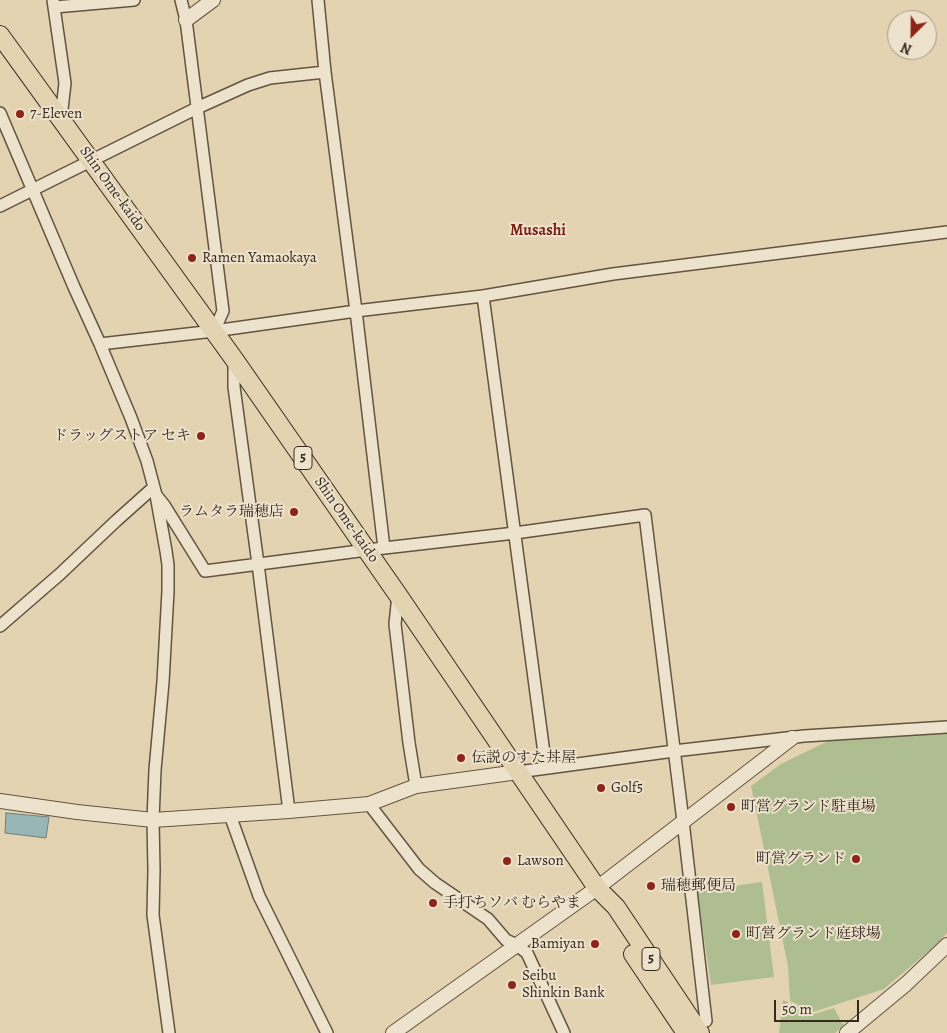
<!DOCTYPE html>
<meta charset="utf-8">
<style>
body{margin:0}
#map{position:relative;width:947px;height:1033px;overflow:hidden;background:#e4d3b1;font-family:Alegreya,serif}
canvas{display:block}
.north{position:absolute;left:887px;top:10px;width:50px;height:50px;box-sizing:border-box;background:#ede2cc;border:1px solid #a49886;border-radius:50%;rotate:203deg;font-size:14px;font-weight:700;line-height:20px;text-align:center;color:#36291e}
.north::after{content:'';display:block;margin:auto;width:18px;height:22px;background:#8f2418;clip-path:polygon(50% 0,100% 100%,50% 72%,0 100%)}
.scale{position:absolute;left:774px;top:1000px;width:85px;height:22px;box-sizing:border-box;border:2px solid #36291e;border-top:0;padding-left:6px;font-size:15px;line-height:18px;white-space:nowrap;color:#36291e;-webkit-text-stroke:4px #ede2cc;paint-order:stroke}
</style>
<div id="map">
<canvas width="947" height="1033"></canvas>
<div class="north">N</div>
<div class="scale">50 m</div>
</div>
<script>
const ctx = document.querySelector('canvas').getContext('2d');
ctx.lineJoin = 'round';
function paint(path, color) { ctx.fillStyle = color; ctx.fill(path, 'evenodd'); }
const toPath = rows => new Path2D(rows.map(r => 'M' + r).join(''));
function strokePath(path, color, width, dash) { ctx.strokeStyle = color; ctx.lineWidth = width; ctx.lineCap = dash ? 'butt' : 'round'; ctx.setLineDash(dash || []); ctx.stroke(path); }
function write(font, color, halo, rows, align = 'center') {
  ctx.font = font + ' Alegreya,"Noto Serif JP",serif'; ctx.lineWidth = 4; ctx.setLineDash([]); ctx.textBaseline = 'middle'; ctx.strokeStyle = halo; ctx.fillStyle = color; for (const [text, x, y, turn = 0] of rows) {
    ctx.save(); ctx.translate(x, y); ctx.rotate((+turn || 0) * Math.PI / 180); ctx.textAlign = isNaN(turn) ? turn : align; if (halo) ctx.strokeText(text, 0, 0); ctx.fillText(text, 0, 0); ctx.restore();
  }
}
paint(toPath([
 [947,733,947,933,937,944,884,989,813,1012,790,1001,788,966,751,786,781,764,828,741],
 [762,882,774,977,711,985,697,891],
 [783,1000,815,1014,834,1008,844,1026,835,1033,779,1033]
]), '#afbe90');
const water = toPath([
 [6,813,49,817,46,838,5,833,6,813]
]);
paint(water, '#98b6b5');
strokePath(water, '#717e79', 1);
const minor = toPath([
 [53,0,65,83,61,118],
 [181,0,186,20,223,311,214,331],
 [318,0,325,72,356,311,384,548],
 [55,7,134,0],
 [0,113,74,287,100,344,131,418,147,461,156,495,166,551,168,565,168,591,163,682,155,770,153,820,154,870,153,915,169,1033],
 [0,206,197,108,248,85,270,78,325,72],
 [483,296,546,768],
 [100,344,214,331,356,311,483,296,613,274,947,232],
 [234,359,234,387,258,564,289,811],
 [156,495,164,505,205,571,367,550,515,533,645,515,683,821,706,1021],
 [398,595,395,624,409,743,416,786],
 [0,626,60,574,116,521,154,487],
 [518,772,674,751,804,736,947,727],
 [369,804,419,869,435,883,488,919,506,940,517,945,527,953,564,1033],
 [230,815,259,896,327,1033]
]);
const tertiary = toPath([
 [186,20,213,0],
 [0,801,77,812,153,820,289,811,369,804,416,786,518,772],
 [393,1033,597,888,792,738],
 [847,1033,906,984,947,945]
]);
const primary = toPath([
 [0,35,234,359,398,595,597,888,616,907,700,1033],
 [633,954,686,1033]
]);
strokePath(minor, '#625443', 14);
strokePath(tertiary, '#625443', 16);
strokePath(primary, '#36291e', 20);
strokePath(minor, '#ede2cc', 11);
strokePath(tertiary, '#ede2cc', 14);
strokePath(primary, '#e4d3b1', 18);
for (const [x, y, r, color] of [
 [20,114,5,"#8f2418"],
 [192,258,5,"#8f2418"],
 [201,436,5,"#8f2418"],
 [294,512,5,"#8f2418"],
 [461,758,5,"#8f2418"],
 [601,788,5,"#8f2418"],
 [731,807,5,"#8f2418"],
 [856,859,5,"#8f2418"],
 [507,861,5,"#8f2418"],
 [651,886,5,"#8f2418"],
 [433,903,5,"#8f2418"],
 [736,934,5,"#8f2418"],
 [595,944,5,"#8f2418"],
 [512,985,5,"#8f2418"]
]) { const dot = new Path2D(); dot.arc(x, y, r, 0, 2 * Math.PI); ctx.fillStyle = color; ctx.fill(dot); strokePath(dot, '#ede2cc', 2); }
for (const [x, y, w] of [
 [303,458,18],
 [651,959,18]
]) { const box = new Path2D(); box.roundRect(x - w / 2, y - 11.5, w, 23, 4); ctx.fillStyle = '#ede2cc'; ctx.fill(box); strokePath(box, '#36291e', 1); }
write('bold 14px', '#36291e', null, [
 ["5",303,458],
 ["5",651,959]
]);
write('15px', '#36291e', '#ede2cc', [
 ["7-Eleven",30,114],
 ["Ramen Yamaokaya",202,258],
 ["ドラッグストア セキ",191,436,"right"],
 ["ラムタラ瑞穂店",284,512,"right"],
 ["伝説のすた丼屋",471,758],
 ["Golf5",611,788],
 ["町営グランド駐車場",741,807],
 ["町営グランド",846,859,"right"],
 ["Lawson",517,861],
 ["瑞穂郵便局",661,886],
 ["手打ちソバ むらやま",443,903],
 ["町営グランド庭球場",746,934],
 ["Bamiyan",585,944,"right"],
 ["Seibu",522,976],
 ["Shinkin Bank",522,993]
], 'left');
write('15px', '#36291e', '#ede2cc', [
 ["Shin Ome-kaido",112,189,54],
 ["Shin Ome-kaido",346,520,55]
]);
write('bold 16px', '#7a1f14', '#ede2cc', [
 ["Musashi",538,231]
]);
</script>
